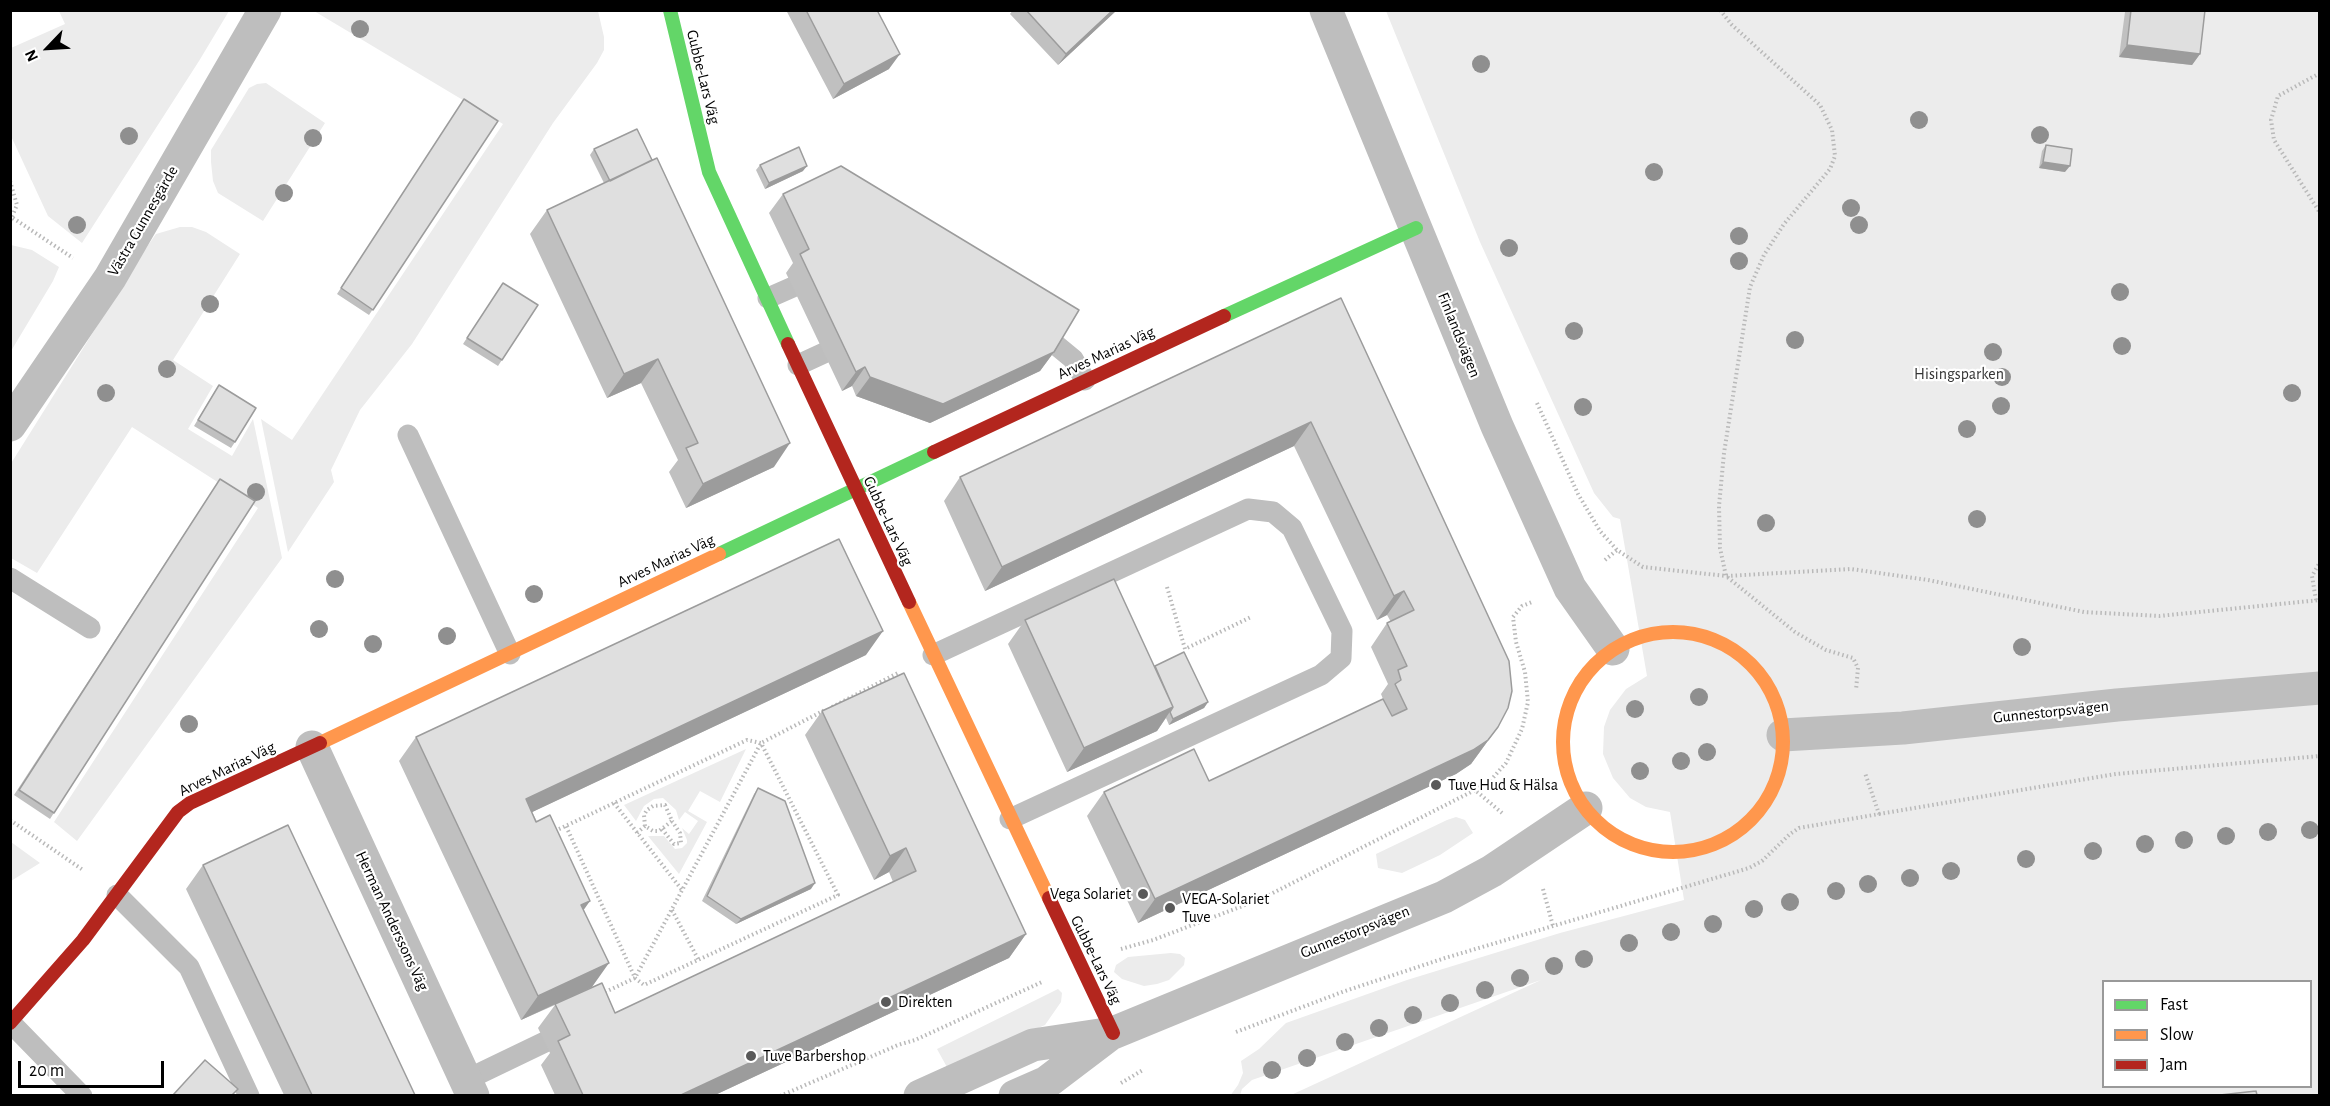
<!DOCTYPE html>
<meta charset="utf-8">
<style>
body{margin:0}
#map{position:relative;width:2330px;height:1106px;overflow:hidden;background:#fff;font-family:"Alegreya Sans",sans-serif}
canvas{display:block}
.frame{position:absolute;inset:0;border:12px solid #000;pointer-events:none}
.legend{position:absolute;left:2102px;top:980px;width:210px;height:108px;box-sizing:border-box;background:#fff;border:2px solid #999;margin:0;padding:8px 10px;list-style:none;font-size:18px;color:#000}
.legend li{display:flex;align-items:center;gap:12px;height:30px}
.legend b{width:30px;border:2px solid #999}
.north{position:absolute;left:18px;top:18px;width:60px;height:60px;-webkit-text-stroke:4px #fff;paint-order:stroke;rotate:245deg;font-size:16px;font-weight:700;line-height:24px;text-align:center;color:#000}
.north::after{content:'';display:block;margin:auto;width:21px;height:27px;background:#000;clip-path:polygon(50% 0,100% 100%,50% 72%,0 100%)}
.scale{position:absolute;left:18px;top:1061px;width:146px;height:27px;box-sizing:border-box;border:3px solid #000;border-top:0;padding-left:8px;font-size:18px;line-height:21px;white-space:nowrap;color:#000;-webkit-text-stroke:4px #fff;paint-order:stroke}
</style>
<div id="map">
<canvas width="2330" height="1106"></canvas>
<div class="frame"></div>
<ul class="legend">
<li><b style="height:8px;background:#63d668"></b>Fast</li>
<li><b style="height:8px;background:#ff974d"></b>Slow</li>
<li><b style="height:8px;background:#b3261e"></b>Jam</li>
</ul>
<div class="north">N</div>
<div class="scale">20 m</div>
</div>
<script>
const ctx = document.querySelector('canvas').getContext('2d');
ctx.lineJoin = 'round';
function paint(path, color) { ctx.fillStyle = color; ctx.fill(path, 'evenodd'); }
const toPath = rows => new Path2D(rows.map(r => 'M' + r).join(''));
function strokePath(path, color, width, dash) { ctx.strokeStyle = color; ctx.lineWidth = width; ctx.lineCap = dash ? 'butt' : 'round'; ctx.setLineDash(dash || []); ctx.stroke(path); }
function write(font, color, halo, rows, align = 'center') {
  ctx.font = font + ' "Alegreya Sans",sans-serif'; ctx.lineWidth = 4.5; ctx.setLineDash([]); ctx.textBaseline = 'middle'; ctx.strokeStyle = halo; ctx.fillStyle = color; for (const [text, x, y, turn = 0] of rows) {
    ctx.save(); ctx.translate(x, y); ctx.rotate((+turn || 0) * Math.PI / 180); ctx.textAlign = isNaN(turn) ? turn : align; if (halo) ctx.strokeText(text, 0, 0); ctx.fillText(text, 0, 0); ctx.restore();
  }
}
paint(toPath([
 [59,11,229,11,199,61,82,243,48,216,11,136,11,48,65,24],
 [314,11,598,11,604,37,604,50,597,63,553,123,412,344,360,410,331,470,334,482,288,552,261,419,292,440,503,124],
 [1386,11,2319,11,2319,1095,1291,1095,1541,980,1252,1080,1242,1089,1240,1095,1230,1096,1238,1085,1243,1073,1241,1061,1259,1049,1286,1023,1407,980,1560,933,1684,900,1670,812,1646,807,1630,798,1613,778,1603,754,1604,727,1610,710,1626,689,1647,676,1620,519,1613,517,1594,493,1480,242],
 [2104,982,2310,982,2310,1086,2104,1086],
 [266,83,325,123,263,221,218,193,213,181,211,162,211,150,249,88,257,84],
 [180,227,192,227,206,232,240,254,173,360,213,386,188,429,232,456,253,419,282,558,77,841,54,822,258,508,132,427,37,573,11,558,10,465,144,251,156,234],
 [11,245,32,250,59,267,53,281,11,351],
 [746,749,720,802,700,791,688,811,707,822,679,874,648,836,664,836,675,849,682,848,687,843,687,840,682,828,689,834,698,821,685,812,679,820,676,810,663,798,654,799,644,806,636,821,624,805],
 [1456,817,1465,820,1473,833,1440,855,1402,873,1378,868,1376,854,1447,820],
 [11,842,40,863,11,881],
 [1171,953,1180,954,1185,958,1184,965,1169,980,1157,984,1144,986,1122,979,1114,972,1116,965,1128,957],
 [1058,989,1062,993,1061,1002,1045,1025,948,1069,937,1049]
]), '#ececec');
strokePath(toPath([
 [1720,10,1732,25,1820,105,1832,130,1835,156,1830,169,1784,224,1764,255,1750,287,1724,453,1719,506,1720,548,1726,576,1795,632,1826,650,1853,658,1858,668,1856,690],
 [2320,73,2278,96,2271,120,2274,140,2320,213],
 [10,181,17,205,10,221],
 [13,218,73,258],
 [1537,403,1578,494,1600,531,1617,550,1643,567,1726,576,1851,569,1928,580,2084,612,2159,616,2320,600],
 [1605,560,1617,550],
 [1167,587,1185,649,1251,617],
 [2316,600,2312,576,2320,562],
 [832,707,898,673],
 [1475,790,1490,781,1506,763,1522,729,1528,702,1525,672,1516,642,1513,617,1522,606,1532,602],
 [614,803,682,890],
 [1879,814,2116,774,2320,756],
 [10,820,83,870],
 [662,829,674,844,681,843,680,833,672,821],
 [555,831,747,740,761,743,838,895,644,985,635,978,566,826],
 [637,833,645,826,653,831,659,831,672,821,665,805,653,806,647,810,644,815,645,826],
 [1543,889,1553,926],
 [672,910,698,959],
 [1121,949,1153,940,1261,899,1475,790,1502,813],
 [601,994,635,978,761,743,825,710],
 [1236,1032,1345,991,1445,958,1749,868,1762,861,1790,834,1799,828,1879,814,1865,773],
 [1121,1083,1143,1070],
 [780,1096,898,1045,915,1040,1042,982]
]), '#b9b9b9', 4, [1.5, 3]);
strokePath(toPath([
 [768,298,793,287],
 [1056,345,1073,359,1085,380],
 [798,365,824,353],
 [408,435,510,654],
 [10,578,90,628],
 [933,655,1248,509,1273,512,1292,528,1342,631,1341,658,1321,675,1010,819],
 [117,895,189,967,249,1096],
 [11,1023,82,1096],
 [466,1080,545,1042]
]), '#bebebe', 21);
strokePath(toPath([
 [1326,10,1497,426,1570,588,1613,649],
 [10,425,110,278,265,10],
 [1783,735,1903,728,2117,705,2320,688],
 [312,747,473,1096],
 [920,1096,1033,1045,1113,1033,1444,897,1492,871,1586,808],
 [1015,1096,1047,1082,1109,1035]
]), '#bebebe', 33);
strokePath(toPath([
 [670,10,709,172,788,344],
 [1224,316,1416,228],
 [719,554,934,452]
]), '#63d668', 14);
strokePath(toPath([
 [909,602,1049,898],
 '1563 742a110 110 0 1 1 220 0a110 110 0 1 1-220 0Z',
 [320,743,719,554]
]), '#ff974d', 14);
strokePath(toPath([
 [788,344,909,602],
 [934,452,1224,316],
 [1049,898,1113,1033],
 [10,1023,83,940,178,812,190,803,320,743]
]), '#b3261e', 14);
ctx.fillStyle = '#8f8f8f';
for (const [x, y] of [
 [360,29],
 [1481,64],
 [1919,120],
 [2040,135],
 [129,136],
 [313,138],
 [1654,172],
 [284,193],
 [1851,208],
 [77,225],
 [1859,225],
 [1739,236],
 [1509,248],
 [1739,261],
 [2120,292],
 [210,304],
 [1574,331],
 [1795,340],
 [2122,346],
 [1993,352],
 [167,369],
 [2002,377],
 [106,393],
 [2292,393],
 [2001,406],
 [1583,407],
 [1967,429],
 [256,492],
 [1977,519],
 [1766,523],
 [335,579],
 [534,594],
 [319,629],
 [447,636],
 [373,644],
 [2022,647],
 [1699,697],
 [1635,709],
 [189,724],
 [1707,752],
 [1681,761],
 [1640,771],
 [2310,830],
 [2268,832],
 [2226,836],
 [2184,840],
 [2145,844],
 [2093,851],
 [2026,859],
 [1951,871],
 [1910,878],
 [1868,884],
 [1836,891],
 [1790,902],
 [1754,909],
 [1713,924],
 [1671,932],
 [1629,943],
 [1584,959],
 [1554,966],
 [1520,978],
 [1485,990],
 [1450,1003],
 [1413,1015],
 [1379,1028],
 [1345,1042],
 [1307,1058],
 [1272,1070]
]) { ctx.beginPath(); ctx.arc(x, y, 9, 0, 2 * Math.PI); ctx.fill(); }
paint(toPath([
 [786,10,877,10,889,69,833,99],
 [1013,10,1117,10,1058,65,1010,14],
 [2110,10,2205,10,2200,54,2192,65,2119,57,2125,12],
 [464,99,498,121,369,315,337,294],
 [2046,145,2065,172,2039,168,2042,151],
 [594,149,774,467,686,508,669,472,678,460,641,383,607,398,530,234,547,210,604,183,590,155],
 [760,165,803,171,765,189,756,170],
 [783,194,1054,352,1040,371,930,423,856,396,852,386,842,391,786,273,793,263,769,213],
 [503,283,538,305,498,366,463,344],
 [1341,298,1498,727,1471,764,1456,774,1138,923,1087,816,1104,792,1209,781,1383,699,1381,694,1388,684,1371,647,1387,623,1391,622,1387,615,1377,620,1294,446,985,591,944,501,960,477],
 [215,391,235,442,231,448,194,426],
 [220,479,255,501,50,819,14,795],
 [1025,620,1155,666,1208,702,1204,708,1169,725,1166,718,1157,731,1067,772,1008,644],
 [866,655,532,812,584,910,592,987,615,1013,893,882,889,872,874,880,805,735,822,711,1026,934,1009,958,715,1095,555,1095,541,1065,550,1053,538,1028,555,1005,521,1020,399,761,416,737],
 [758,788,811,889,736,924,702,901,754,794],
 [203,865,415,1095,284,1095,186,889]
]), '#c0c0c0');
paint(toPath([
 [1113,10,1117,10,1058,65,1066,54],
 [2110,10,2126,10,2125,12],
 [2127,45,2200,54,2192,65,2119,57],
 [900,54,889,69,833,99,844,84],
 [2043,162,2070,166,2065,172,2039,168],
 [807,166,803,171,765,189,769,183],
 [1054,352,1040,371,930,423,856,396,870,377],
 [658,359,641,383,607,398,624,374],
 [865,367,852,386,842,391,856,372],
 [1311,422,1294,446,985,591,1002,567],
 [790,443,774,467,686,508,703,484],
 [1404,591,1387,615,1377,620,1394,596],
 [883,631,866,655,509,823,526,799],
 [1208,702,1204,708,1169,725,1173,719],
 [1173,707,1157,731,1067,772,1084,748],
 [1498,727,1471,764,1456,774,1138,923,1155,899],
 [906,848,889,872,874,880,890,856],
 [815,883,811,889,736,924,741,919],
 [590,901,573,925,581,905],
 [1026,934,1009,958,715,1095,681,1095],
 [609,963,592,987,521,1020,538,996]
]), '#9c9c9c');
const building = toPath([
 [806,10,877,10,900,54,844,84,806,10],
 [1026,10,1113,10,1066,54,1026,10],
 [2131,10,2205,10,2200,54,2127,45,2131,10],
 [464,99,498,121,373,310,341,288,464,99],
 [637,129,652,160,610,181,594,149,637,129],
 [2046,145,2072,149,2070,166,2043,162,2046,145],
 [799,147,807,166,769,183,760,165,799,147],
 [657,158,790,443,703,484,686,448,698,443,658,359,624,374,547,210,657,158],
 [841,166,1079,310,1054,352,943,404,870,377,865,367,856,372,800,254,809,249,783,194,841,166],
 [503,283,538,305,502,360,467,338,503,283],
 [1341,298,1509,661,1512,691,1508,708,1498,727,1488,740,1473,750,1155,899,1104,792,1194,749,1209,781,1383,699,1392,716,1407,709,1395,684,1401,680,1398,670,1407,666,1387,623,1414,610,1404,591,1394,596,1311,422,1002,567,960,477,1341,298],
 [219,385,256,408,235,442,198,420,219,385],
 [220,479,255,501,54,813,19,790,220,479],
 [839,539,883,631,526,799,536,822,550,815,590,901,581,905,609,963,538,996,416,737,839,539],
 [1114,579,1173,707,1084,748,1025,620,1114,579],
 [1184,652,1208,702,1173,719,1170,712,1173,707,1155,666,1184,652],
 [904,673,1026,934,681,1095,583,1095,558,1041,570,1035,555,1004,602,983,615,1013,916,871,906,848,890,856,822,711,904,673],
 [758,788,785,801,815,883,741,919,707,896,758,788],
 [288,825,415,1095,312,1095,203,865,288,825],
 [205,1060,238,1089,232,1095,173,1095,205,1060],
 [2256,1091,2257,1095,2220,1095,2256,1091]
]);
paint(building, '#dfdfdf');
strokePath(building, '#9c9c9c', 1.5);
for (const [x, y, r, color] of [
 [1436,785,6,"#595959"],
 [1143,894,6,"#595959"],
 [1170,908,6,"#595959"],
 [886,1002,6,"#595959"],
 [751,1056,6,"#595959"]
]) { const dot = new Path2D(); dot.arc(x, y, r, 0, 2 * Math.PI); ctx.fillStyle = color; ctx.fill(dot); strokePath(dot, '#fff', 2); }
write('16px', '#000', '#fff', [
 ["Gubbe-Lars Väg",703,77,76],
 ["Västra Gunnesgärde",143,221,-60],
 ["Finlandsvägen",1459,335,68],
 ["Arves Marias Väg",1106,353,-25],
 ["Gubbe-Lars Väg",888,521,65],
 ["Arves Marias Väg",666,561,-25],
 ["Gunnestorpsvägen",2051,712,-6],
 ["Arves Marias Väg",227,769,-26],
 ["Herman Anderssons Väg",392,921,65],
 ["Gunnestorpsvägen",1355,932,-22],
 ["Gubbe-Lars Väg",1096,960,64]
]);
write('16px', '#333', '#fff', [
 ["Hisingsparken",1959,374]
]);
write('16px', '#000', '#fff', [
 ["Tuve Hud & Hälsa",1448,785],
 ["Vega Solariet",1131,894,"right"],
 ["VEGA-Solariet",1182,899],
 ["Tuve",1182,917],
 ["Direkten",898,1002],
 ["Tuve Barbershop",763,1056]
], 'left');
</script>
